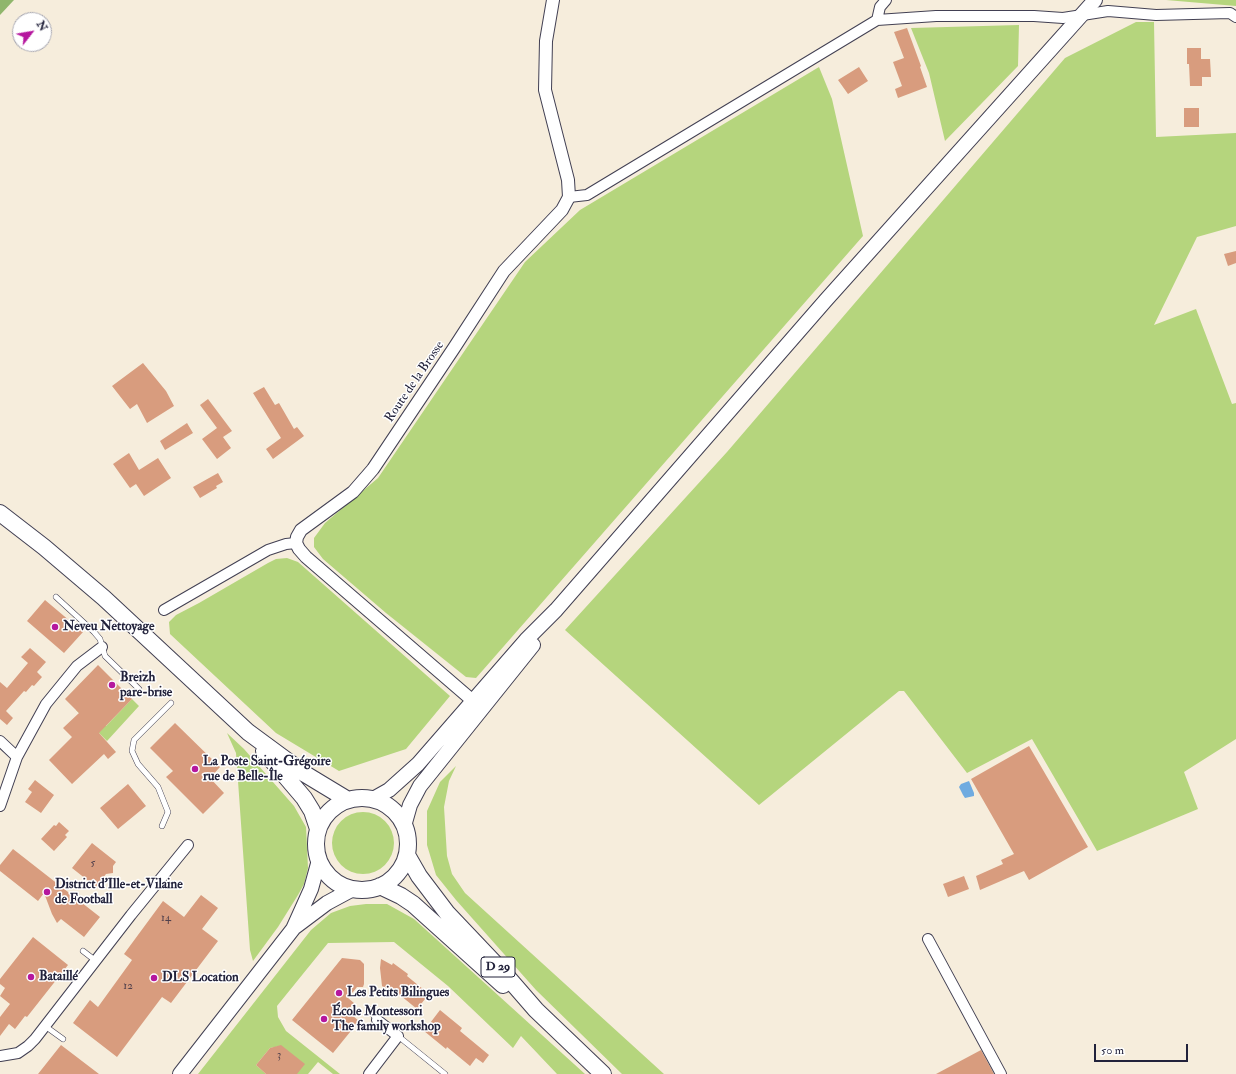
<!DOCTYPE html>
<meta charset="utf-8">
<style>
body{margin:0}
#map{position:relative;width:1236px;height:1074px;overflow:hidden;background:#f6eddc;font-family:"IM FELL Double Pica",serif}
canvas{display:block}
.north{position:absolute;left:12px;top:12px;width:40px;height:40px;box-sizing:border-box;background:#fff;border:1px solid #a7a7b1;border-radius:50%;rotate:59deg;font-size:11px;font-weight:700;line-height:16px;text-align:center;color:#22223b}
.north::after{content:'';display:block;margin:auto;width:14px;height:18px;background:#b5179e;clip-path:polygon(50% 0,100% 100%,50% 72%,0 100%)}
.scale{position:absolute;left:1094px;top:1044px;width:94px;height:18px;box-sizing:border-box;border:2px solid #22223b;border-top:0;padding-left:5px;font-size:12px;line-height:14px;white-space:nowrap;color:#22223b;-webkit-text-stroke:3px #fff;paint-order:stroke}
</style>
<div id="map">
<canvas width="1236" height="1074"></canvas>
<div class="north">N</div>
<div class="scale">50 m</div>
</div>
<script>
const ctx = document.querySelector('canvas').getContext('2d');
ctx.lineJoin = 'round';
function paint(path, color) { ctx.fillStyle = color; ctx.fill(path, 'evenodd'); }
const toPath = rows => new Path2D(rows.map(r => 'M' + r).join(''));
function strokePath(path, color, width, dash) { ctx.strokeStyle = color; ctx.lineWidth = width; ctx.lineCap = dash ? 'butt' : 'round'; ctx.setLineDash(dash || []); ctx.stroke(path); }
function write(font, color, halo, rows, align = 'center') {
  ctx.font = font + ' "IM FELL Double Pica",serif'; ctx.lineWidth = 3; ctx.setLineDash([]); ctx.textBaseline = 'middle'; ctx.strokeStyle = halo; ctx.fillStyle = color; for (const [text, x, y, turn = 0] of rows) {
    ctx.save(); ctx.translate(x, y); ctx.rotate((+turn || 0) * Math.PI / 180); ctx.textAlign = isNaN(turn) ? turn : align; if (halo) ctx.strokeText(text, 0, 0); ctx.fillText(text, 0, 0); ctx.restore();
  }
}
paint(toPath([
 [1166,0,1236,0,1236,6],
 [1136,22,1154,22,1156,137,1236,133,1236,226,1197,237,1154,325,1196,309,1232,404,1236,403,1236,739,1184,772,1198,809,1097,851,1032,739,967,773,904,691,899,691,759,805,565,630,727,452,1065,58],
 [1019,25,1018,66,945,141,929,73,911,28],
 [819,67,832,99,863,236,476,678,466,677,386,613,323,559,314,547,314,538,325,523,378,478,525,262,580,210],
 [287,558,298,562,450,696,406,749,339,771,276,733,170,634,169,622,176,615,199,603,268,563,276,559],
 [132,699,139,706,107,741,76,710,82,703,106,726],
 [227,733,244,749,294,806,306,827,308,868,304,884,298,895,278,927,253,961,250,950,236,753],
 [456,766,449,781,444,807,447,856,452,874,465,893,664,1074,622,1074,536,990,456,900,436,875,427,845,427,811,440,782],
 '332 843a31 31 0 1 1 62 0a31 31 0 1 1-62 0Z',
 [366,904,387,904,414,919,585,1074,557,1074,521,1036,513,1048,448,986,394,942,328,943,277,1006,278,1017,286,1031,340,1074,333,1074,318,1062,308,1074,297,1074,281,1046,270,1048,256,1065,266,1074,198,1074,311,930,331,913,350,906]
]), '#b5d57d');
paint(toPath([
 [0,0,14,0,0,15]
]), '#90b66c');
paint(toPath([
 [969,781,974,793,974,796,965,798,963,795,959,787,961,784]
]), '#6fabe0');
paint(toPath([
 [907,28,921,66,920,67,927,87,898,98,895,89,902,86,893,62,904,58,894,32],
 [1187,48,1201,48,1201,59,1210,59,1211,77,1202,77,1202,86,1190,86,1189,64,1187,64],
 [859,67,868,81,848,94,838,80],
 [1184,108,1199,108,1199,127,1184,127],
 [1236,251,1236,263,1228,266,1224,254],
 [143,363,166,391,174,406,147,423,137,404,130,409,112,386],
 [264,387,275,405,279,403,294,429,297,427,304,436,273,459,266,449,281,438,253,393],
 [208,399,232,431,223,437,231,448,217,459,202,439,217,428,200,405],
 [187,423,193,433,165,450,160,441],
 [129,453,139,470,158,458,171,478,144,496,136,484,130,488,113,464],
 [218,473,223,482,216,486,217,488,200,498,193,487],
 [45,600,83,632,64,653,27,621],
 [30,648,46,662,37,672,42,677,34,686,32,685,26,692,24,691,6,711,13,718,7,725,0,719,0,682,7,688,28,663,21,657],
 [98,665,132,699,99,733,116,752,108,759,104,754,72,784,49,760,72,737,63,728,79,713,65,699],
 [175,723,220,767,210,778,224,793,203,814,166,777,173,771,150,748],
 [1029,746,1088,847,1029,880,1024,871,980,890,976,876,1003,864,1001,860,1014,854,971,779],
 [35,780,54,795,41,813,25,802,32,792,28,789],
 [128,784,146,806,118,829,100,808],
 [59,822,69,831,65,835,67,837,54,851,41,839,54,825,56,826],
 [92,843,116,862,113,866,113,873,106,874,96,887,72,868],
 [13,849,100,917,84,937,61,919,57,923,52,914,44,893,38,901,0,871,0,865],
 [964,876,969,889,948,897,943,884],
 [201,895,218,908,202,929,218,941,171,1003,162,997,117,1057,73,1023,90,1000,98,1007,132,960,124,954,163,901,184,917],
 [33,937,68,965,27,1017,25,1016,15,1029,9,1024,0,1036,0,1017,10,1004,0,996,5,988,0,984,0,979],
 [342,958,360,960,364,964,364,984,363,987,357,987,348,998,354,1003,347,1011,359,1021,333,1053,292,1020],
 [381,959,392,965,393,963,408,974,407,976,429,994,417,1009,395,991,392,994,382,986,380,968],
 [440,1010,462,1028,460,1031,489,1055,483,1063,476,1058,470,1066,447,1047,446,1049,424,1031],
 [61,1045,99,1074,38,1074],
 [281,1045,305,1064,297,1074,266,1074,256,1065,270,1048],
 [981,1050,994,1074,936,1074]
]), '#d89c7e');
const service = toPath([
 [56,597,94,632,100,639,105,656,139,689],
 [162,826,168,812,158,787,138,764,132,751,134,740,171,703],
 [83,951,96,961],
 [368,1008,377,1020],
 [45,1026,63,1039],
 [398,1036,445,1074]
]);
const minor = toPath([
 [877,20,880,7,886,0],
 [569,197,587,195,877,20,936,16,1034,16,1063,18,1108,11,1156,15,1230,13,1236,17],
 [164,610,268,550,286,544,296,543],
 [0,741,17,757],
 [0,806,17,757,46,704,77,666,102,647],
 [928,939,1001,1074],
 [0,1056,18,1053,28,1046,35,1039,131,915,188,845],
 [369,1074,398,1036,377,1020]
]);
const tertiary = toPath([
 [480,707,306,557,299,549,296,543,297,537,301,530,353,492,373,469,454,348,504,271,562,210,569,197,568,180,545,90,546,41,553,0]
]);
const secondary = toPath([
 [373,799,389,790,418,764,526,640,556,610,826,300,1095,0],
 [404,826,410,805,420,786,533,645],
 [295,927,327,903,353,889],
 [180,1074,293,929,311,889,319,860]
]);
const primary = toPath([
 [0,513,44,547,104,598,248,732,305,774,348,800],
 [264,751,304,798,312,811,318,829],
 '316 844a46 46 0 1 1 92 0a46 46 0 1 1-92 0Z',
 [407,855,419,876,447,913,503,972,536,1010,603,1074],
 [380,886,401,896,413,904,503,985]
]);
strokePath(service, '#424053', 6);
strokePath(minor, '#424053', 12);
strokePath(tertiary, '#424053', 14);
strokePath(secondary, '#424053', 16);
strokePath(primary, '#424053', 18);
strokePath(service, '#fff', 5);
strokePath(minor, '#fff', 10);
strokePath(tertiary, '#fff', 12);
strokePath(secondary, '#fff', 14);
strokePath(primary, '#fff', 16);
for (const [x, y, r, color] of [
 [55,627,4,"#b5179e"],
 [112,685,4,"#b5179e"],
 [195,769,4,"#b5179e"],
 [47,892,4,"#b5179e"],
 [31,977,4,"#b5179e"],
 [154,978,4,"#b5179e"],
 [339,993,4,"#b5179e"],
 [324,1019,4,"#b5179e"]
]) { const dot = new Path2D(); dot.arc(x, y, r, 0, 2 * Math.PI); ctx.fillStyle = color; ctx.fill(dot); strokePath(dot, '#fff', 1.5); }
write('11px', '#50404c', null, [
 ["5",93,864],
 ["14",166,919],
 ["12",128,987],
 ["3",279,1056]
]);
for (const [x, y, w] of [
 [498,967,34]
]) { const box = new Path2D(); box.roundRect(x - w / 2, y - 10, w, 20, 3); ctx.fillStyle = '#fff'; ctx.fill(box); strokePath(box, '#22223b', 1); }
write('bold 12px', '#22223b', null, [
 ["D 29",498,967]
]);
write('13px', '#22223b', '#fff', [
 ["Route de la Brosse",415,382,-56]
]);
write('bold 13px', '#22223b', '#fff', [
 ["Neveu Nettoyage",63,627],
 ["Breizh",120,678],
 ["pare-brise",120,693],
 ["La Poste Saint-Grégoire",203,762],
 ["rue de Belle-Île",203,777],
 ["District d'Ille-et-Vilaine",55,885],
 ["de Football",55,900],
 ["Bataillé",39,977],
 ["DLS Location",162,978],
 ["Les Petits Bilingues",347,993],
 ["École Montessori",332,1012],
 ["The family workshop",332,1027]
], 'left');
</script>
